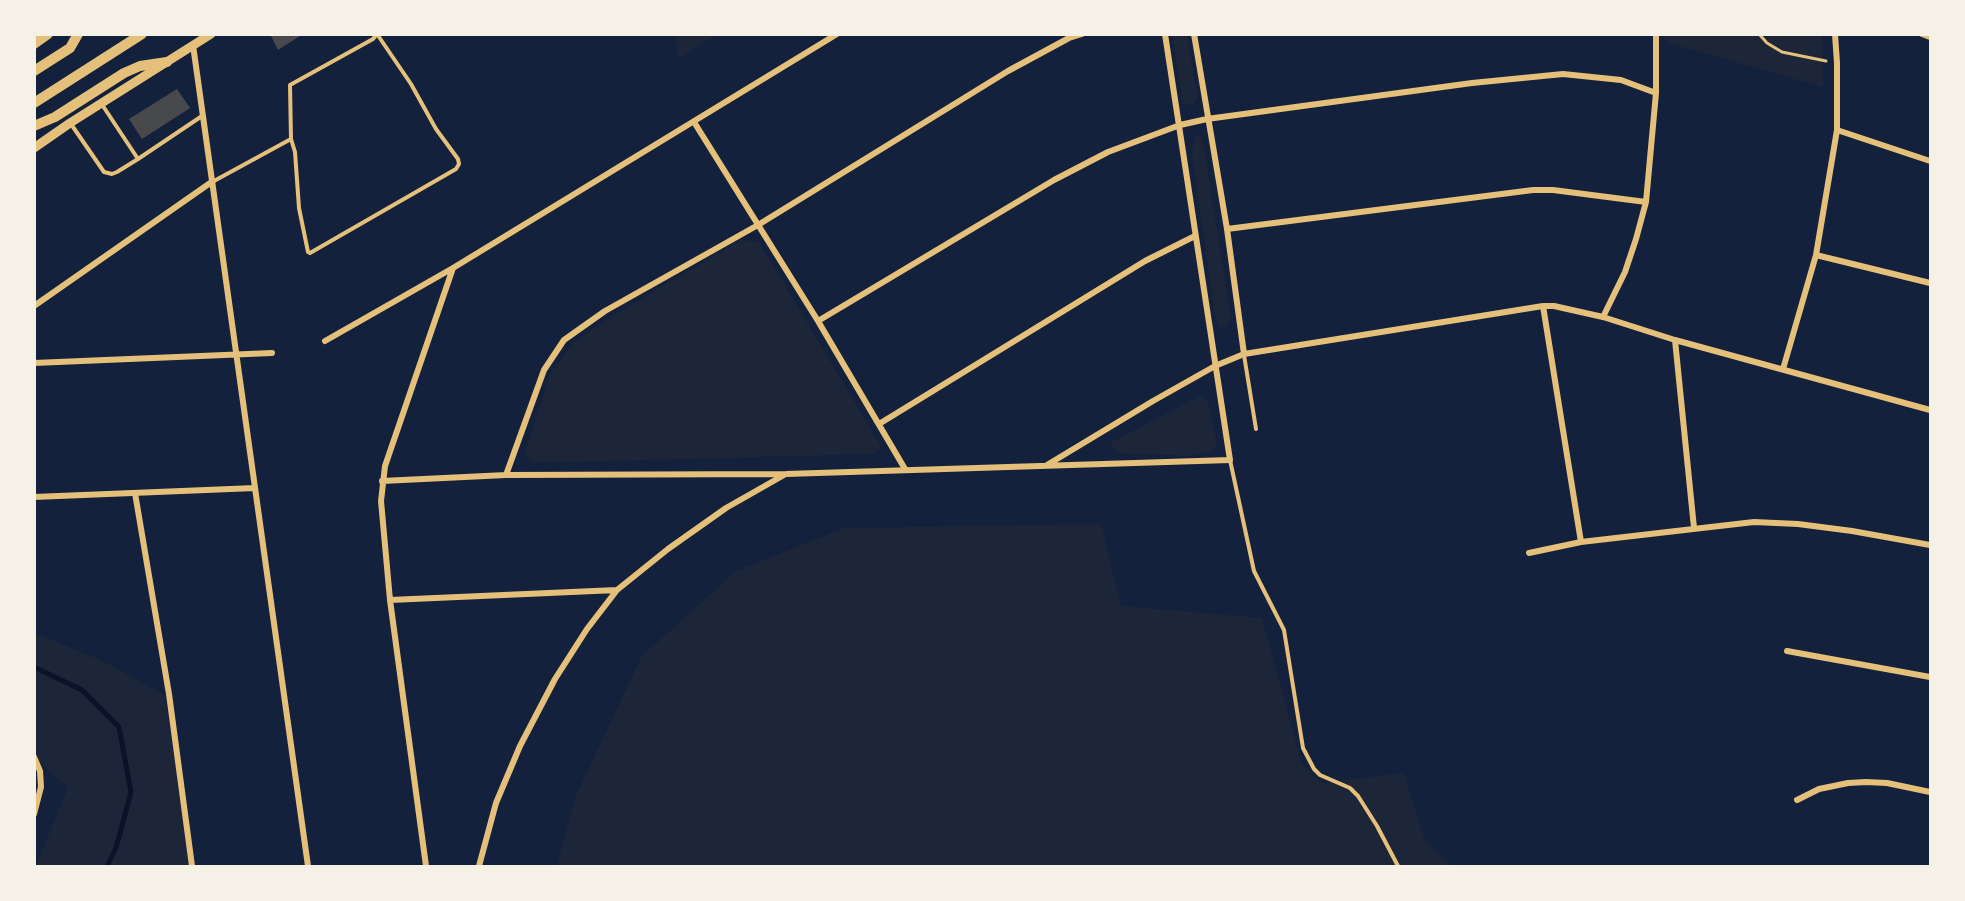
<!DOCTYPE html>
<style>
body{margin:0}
#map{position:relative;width:1965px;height:901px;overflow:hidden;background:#14213d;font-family:Commissioner,sans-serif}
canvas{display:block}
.frame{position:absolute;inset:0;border:36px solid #f6f1e7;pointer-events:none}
</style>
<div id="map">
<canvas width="1965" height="901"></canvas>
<div class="frame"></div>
</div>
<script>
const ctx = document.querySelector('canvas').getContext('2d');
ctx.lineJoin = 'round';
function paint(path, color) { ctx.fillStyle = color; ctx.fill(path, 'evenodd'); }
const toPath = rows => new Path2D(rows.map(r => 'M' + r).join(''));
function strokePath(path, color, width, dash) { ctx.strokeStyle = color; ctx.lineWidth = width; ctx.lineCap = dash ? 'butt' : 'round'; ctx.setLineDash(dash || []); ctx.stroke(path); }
paint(toPath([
 [675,34,716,34,716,35,678,59],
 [1172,35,1187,35,1198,98,1193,105,1183,104],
 [1664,35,1822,35,1823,87,1666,42],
 [1196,135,1201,138,1204,149,1231,319,1226,327,1220,327,1216,321,1192,153],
 [741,240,759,242,881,446,874,454,532,463,525,453,550,374,573,343,601,323],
 [1201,395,1208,401,1217,445,1211,451,1191,456,1116,453,1110,443],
 [1101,524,1121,606,1262,618,1302,764,1322,783,1404,773,1424,839,1451,866,557,866,576,795,642,656,736,571,844,528],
 [35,633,103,661,165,695,189,866,36,866,68,788,35,758]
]), '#1d2539');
strokePath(toPath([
 [34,667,82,690,119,727,131,792,116,848,107,866]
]), '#0b132b', 5);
paint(toPath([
 [270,34,303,34,278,50],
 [177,89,190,108,142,139,129,119]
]), '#48494c');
strokePath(toPath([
 [1759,34,1767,43,1782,52,1826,61]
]), '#e5c07b', 3);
strokePath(toPath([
 [377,34,373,39,290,85,291,139,295,152,299,208,308,252,310,253,456,169,459,164,458,159,436,129,411,84,377,34],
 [71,124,104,172,112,174,117,172,138,159,101,103],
 [138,159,202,116],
 [214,181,291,139],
 [1244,355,1256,429],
 [1230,460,1254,571,1284,630,1303,748,1314,769,1320,775,1350,788,1358,796,1377,826,1398,866]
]), '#e5c07b', 4);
strokePath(toPath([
 [1194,34,1227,229,1244,354],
 [1922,34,1930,37],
 [193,45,308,866],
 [694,122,818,321,905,469],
 [1837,130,1930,161],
 [1227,229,1533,190,1553,190,1646,202],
 [1816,255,1930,283],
 [34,306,213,181],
 [1543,306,1581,542],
 [1603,317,1625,272,1636,239,1646,202,1656,93,1656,34],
 [818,321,1054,180,1108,152,1180,125,1207,119,1472,83,1563,74,1621,80,1656,93],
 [1675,340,1694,528],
 [325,341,453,268,837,34],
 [34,363,272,353],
 [1783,369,1816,255,1837,130,1837,63,1835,34],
 [879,424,1145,261,1195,236],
 [1047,465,1153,401,1215,366,1244,354,1543,306,1554,306,1603,317,1675,340,1930,410],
 [506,475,544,370,564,340,605,311,758,225,1008,71,1069,38,1082,34],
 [382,481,506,475,786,474,1230,460,1165,34],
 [135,493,169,694,192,866],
 [34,497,255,488],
 [1529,553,1581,542,1754,522,1798,524,1852,531,1930,545],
 [390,600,617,590],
 [1787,651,1930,677],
 [34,757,40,771,41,787,34,814],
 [1797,800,1819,789,1848,783,1866,782,1887,783,1930,792],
 [426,866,390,600,381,501,385,466,453,268],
 [479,866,496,803,520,746,555,679,587,629,617,590,668,549,726,508,784,475]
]), '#e5c07b', 6);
strokePath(toPath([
 [34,148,70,123,211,34]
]), '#e5c07b', 9);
strokePath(toPath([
 [34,44,48,34],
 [34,71,70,48,78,34],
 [34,103,142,34],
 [34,126,55,117,124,73,140,66,167,62]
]), '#e5c07b', 10);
</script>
